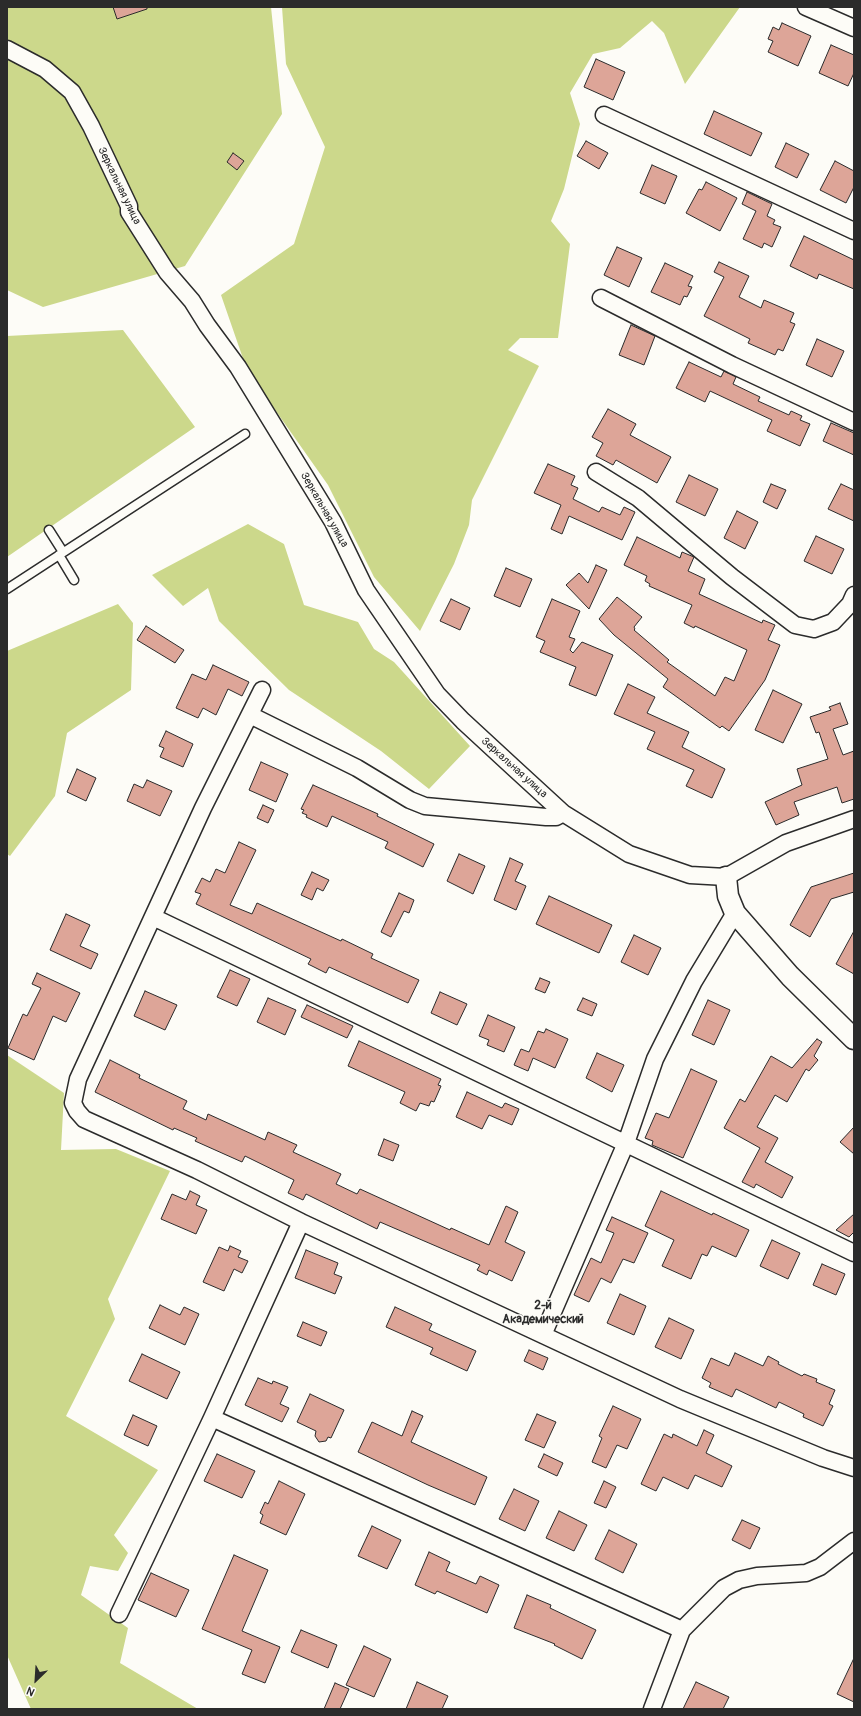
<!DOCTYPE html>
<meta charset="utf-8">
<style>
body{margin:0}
#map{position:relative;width:861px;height:1716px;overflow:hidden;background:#fdfcf7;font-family:Pangolin,sans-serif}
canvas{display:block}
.frame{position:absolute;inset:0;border:8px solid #2b2b2b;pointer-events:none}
.north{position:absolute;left:16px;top:1660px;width:40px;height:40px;-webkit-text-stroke:3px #fdfcf7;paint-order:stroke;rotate:205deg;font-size:11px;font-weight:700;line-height:16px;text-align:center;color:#2b2b2b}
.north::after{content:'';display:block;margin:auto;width:14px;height:18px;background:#2b2b2b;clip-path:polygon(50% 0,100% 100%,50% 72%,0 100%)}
</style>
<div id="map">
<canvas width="861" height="1716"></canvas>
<div class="frame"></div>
<div class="north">N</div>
</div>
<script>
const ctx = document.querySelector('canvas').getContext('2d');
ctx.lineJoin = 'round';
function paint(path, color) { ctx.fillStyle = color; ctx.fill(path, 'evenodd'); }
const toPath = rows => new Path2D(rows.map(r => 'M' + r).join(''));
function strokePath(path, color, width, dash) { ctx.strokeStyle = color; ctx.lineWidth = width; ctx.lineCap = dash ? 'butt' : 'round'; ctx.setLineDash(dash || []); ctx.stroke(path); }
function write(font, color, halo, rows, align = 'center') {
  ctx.font = font + ' Pangolin,sans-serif'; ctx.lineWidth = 3; ctx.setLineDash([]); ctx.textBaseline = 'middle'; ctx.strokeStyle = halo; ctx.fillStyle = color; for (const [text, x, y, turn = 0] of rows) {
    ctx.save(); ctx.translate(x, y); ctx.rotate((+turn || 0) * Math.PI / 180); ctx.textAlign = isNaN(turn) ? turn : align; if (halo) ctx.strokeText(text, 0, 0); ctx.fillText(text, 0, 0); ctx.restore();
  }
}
paint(toPath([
 [7,7,271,7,282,114,185,266,43,307,7,290],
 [282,7,740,7,685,84,664,33,652,21,620,48,593,54,570,93,580,124,564,189,551,221,570,244,558,338,520,338,508,350,539,366,472,500,469,525,454,564,420,631,374,577,328,485,247,370,221,295,294,244,325,147,286,64],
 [123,330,195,427,7,557,7,336],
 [248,524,284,544,304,605,358,622,374,649,394,662,470,746,429,789,381,751,289,690,219,621,208,588,183,606,152,575],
 [118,604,133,623,131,690,67,733,55,796,10,856,7,854,7,651],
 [7,1055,64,1093,61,1150,116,1149,170,1171,108,1299,115,1319,66,1416,158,1470,114,1535,128,1553,118,1571,90,1566,81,1595,128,1628,120,1663,198,1709,31,1709,7,1655]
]), '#ccd88b');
const building = toPath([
 [113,7,147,7,147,9,117,19,113,7],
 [782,23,811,36,798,66,768,52,773,41,768,39,773,27,779,30,782,23],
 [831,45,854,55,854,73,848,86,819,73,831,45],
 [596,59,625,72,613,100,584,87,596,59],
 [714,111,762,133,751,156,704,134,714,111],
 [586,141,608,153,599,169,577,156,586,141],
 [786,143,809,154,797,178,775,167,786,143],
 [233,153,244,161,237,170,227,162,233,153],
 [835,161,854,171,854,187,846,203,820,190,835,161],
 [652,165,677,176,665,204,640,193,652,165],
 [706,182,737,198,720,231,686,213,699,189,702,190,706,182],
 [747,192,772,204,767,216,775,220,773,224,781,227,772,247,764,243,762,248,743,239,756,211,742,204,747,192],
 [804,236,854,260,854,289,819,274,817,279,790,266,804,236],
 [617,247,642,258,629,287,604,275,617,247],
 [719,262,749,276,739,297,761,308,764,300,794,313,790,322,795,324,783,351,778,349,775,355,748,343,750,339,704,316,724,277,714,272,719,262],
 [665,263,693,276,688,286,692,287,687,297,684,296,680,305,651,292,665,263],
 [631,325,655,336,644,365,619,355,631,325],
 [817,339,844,351,832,377,806,365,817,339],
 [689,362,721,377,724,371,736,377,733,384,760,397,758,401,789,415,791,411,802,416,800,420,810,424,800,446,767,431,772,420,710,391,705,402,676,388,689,362],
 [608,409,636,424,630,435,671,457,657,483,616,460,613,465,596,456,603,443,592,437,608,409],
 [831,423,854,433,854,455,823,441,831,423],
 [548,464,575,476,571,485,578,488,573,499,599,512,602,507,620,515,624,507,635,512,622,540,569,516,562,534,551,529,561,505,534,493,548,464],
 [689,475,718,489,705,516,676,502,689,475],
 [771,484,786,490,777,509,763,502,771,484],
 [841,484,854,490,854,521,828,509,841,484],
 [737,511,758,522,745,549,724,538,737,511],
 [816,536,844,549,832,574,804,561,816,536],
 [637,537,680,558,682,552,694,557,688,571,705,579,699,594,762,623,763,620,775,625,768,640,780,645,765,680,729,731,722,726,720,728,663,687,668,679,614,635,599,619,617,597,642,617,634,627,635,629,634,630,669,660,667,662,715,696,725,677,734,681,747,650,695,626,694,628,684,623,692,605,649,586,650,584,645,581,647,576,624,565,637,537],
 [596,565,607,570,589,609,566,585,579,573,588,583,596,565],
 [506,568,532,579,520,607,494,596,506,568],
 [451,599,470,608,460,630,440,621,451,599],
 [552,599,580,611,569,637,575,639,570,650,573,653,582,642,613,655,596,696,569,685,576,667,540,652,545,641,536,637,552,599],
 [146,626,184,650,175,663,137,640,146,626],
 [213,665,249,682,242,696,228,689,216,715,203,708,198,718,176,708,192,674,206,680,213,665],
 [628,684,655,697,647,713,689,732,682,747,725,769,712,798,686,786,694,770,647,749,655,732,614,714,628,684],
 [773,690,802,704,783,743,755,730,773,690],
 [840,703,848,724,833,729,843,755,854,751,854,799,842,803,837,787,794,802,799,815,776,825,765,802,802,785,797,769,828,759,819,732,816,733,810,717,831,710,829,707,840,703],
 [166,731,193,744,183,767,160,757,164,748,159,746,166,731],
 [261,762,288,774,276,802,249,790,261,762],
 [77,769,96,778,86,801,67,792,77,769],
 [147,780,172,791,160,816,127,801,134,784,143,788,147,780],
 [313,785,378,814,377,816,434,844,423,867,385,848,388,842,332,816,327,827,306,817,307,815,302,813,304,810,301,809,313,785],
 [263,805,274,810,268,823,257,818,263,805],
 [239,842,256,850,230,905,252,914,257,903,341,941,342,939,373,954,371,958,419,980,408,1003,329,967,326,973,308,964,311,959,196,904,201,894,195,892,202,878,210,882,216,869,225,873,239,842],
 [459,854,485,866,473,894,447,881,459,854],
 [510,858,523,864,515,881,526,886,516,910,494,900,510,858],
 [312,872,329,880,323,891,317,888,312,900,301,895,312,872],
 [854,873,854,892,831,899,810,937,790,925,811,887,854,873],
 [399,893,414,900,409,913,404,911,391,937,381,932,399,893],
 [549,896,612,925,599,953,536,924,549,896],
 [66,914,90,925,80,946,98,954,91,969,50,950,66,914],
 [854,931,854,974,836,964,854,931],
 [634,935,661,948,648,975,621,962,634,935],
 [230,970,250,979,237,1006,217,997,230,970],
 [37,973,80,993,66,1022,53,1016,34,1060,8,1048,23,1014,27,1016,41,988,32,984,37,973],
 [540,978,550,982,545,993,535,989,540,978],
 [145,991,177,1005,165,1030,134,1016,145,991],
 [440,992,467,1004,457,1025,431,1013,440,992],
 [268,998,296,1010,285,1035,257,1022,268,998],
 [583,998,597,1004,592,1016,577,1010,583,998],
 [708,1000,730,1010,714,1045,692,1035,708,1000],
 [307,1005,353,1026,347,1038,301,1017,307,1005],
 [488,1015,515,1027,504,1052,487,1045,489,1040,479,1036,488,1015],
 [546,1029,568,1039,555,1068,533,1058,528,1071,514,1065,521,1049,529,1052,538,1031,544,1033,546,1029],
 [817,1039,822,1042,814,1056,818,1060,809,1071,806,1069,787,1102,775,1095,757,1127,778,1138,765,1162,793,1177,782,1198,756,1184,754,1188,742,1182,760,1148,724,1128,740,1099,745,1102,771,1056,792,1068,817,1039],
 [359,1041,441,1079,438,1085,441,1086,434,1102,431,1101,429,1106,420,1103,416,1111,400,1103,405,1092,348,1066,359,1041],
 [597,1053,624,1065,612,1092,586,1078,597,1053],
 [110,1060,140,1075,139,1078,187,1101,183,1109,206,1120,208,1114,265,1140,268,1132,297,1145,293,1152,341,1174,336,1184,357,1194,360,1189,450,1230,451,1228,489,1245,506,1206,518,1212,505,1242,525,1252,512,1281,489,1270,487,1275,477,1270,480,1265,380,1222,377,1229,306,1194,303,1200,288,1193,294,1180,245,1156,242,1162,195,1141,197,1138,174,1128,173,1130,95,1092,110,1060],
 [691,1069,717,1081,683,1158,652,1145,653,1141,645,1138,656,1113,669,1118,691,1069],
 [467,1092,502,1108,505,1103,519,1109,512,1125,489,1115,482,1129,456,1117,467,1092],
 [854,1127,854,1154,840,1142,854,1127],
 [384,1139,399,1145,393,1161,378,1155,384,1139],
 [190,1191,200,1196,196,1205,207,1210,196,1234,161,1219,172,1194,186,1200,190,1191],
 [661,1191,712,1215,713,1213,749,1230,736,1257,712,1246,707,1256,702,1254,691,1279,662,1266,674,1240,645,1226,661,1191],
 [854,1214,854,1232,849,1237,836,1230,854,1214],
 [612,1217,648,1233,634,1263,623,1259,611,1283,601,1278,589,1302,574,1295,591,1258,601,1263,614,1233,606,1230,612,1217],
 [772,1240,800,1253,788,1279,760,1266,772,1240],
 [230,1246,241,1251,238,1257,248,1261,242,1273,234,1269,224,1291,203,1282,219,1247,228,1251,230,1246],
 [306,1250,338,1263,334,1274,342,1277,335,1294,295,1278,306,1250],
 [822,1264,845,1274,836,1295,813,1285,822,1264],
 [620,1294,646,1306,634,1335,607,1323,620,1294],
 [160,1305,180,1315,184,1307,199,1314,185,1345,149,1328,160,1305],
 [395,1307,432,1324,429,1330,476,1351,467,1371,430,1354,433,1348,386,1327,395,1307],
 [669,1318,694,1330,681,1359,655,1347,669,1318],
 [303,1322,327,1332,321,1346,297,1336,303,1322],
 [529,1350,548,1358,543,1370,524,1361,529,1350],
 [735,1353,763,1366,768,1356,779,1362,778,1364,802,1376,804,1374,817,1379,816,1382,835,1390,829,1404,833,1406,823,1426,803,1417,804,1414,779,1402,776,1408,736,1389,732,1397,709,1387,711,1383,702,1378,711,1358,729,1366,735,1353],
 [142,1354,180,1372,167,1399,129,1381,142,1354],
 [258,1378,272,1384,273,1381,288,1387,280,1404,289,1408,282,1422,245,1405,258,1378],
 [310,1394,344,1410,331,1438,328,1437,326,1441,319,1442,315,1436,316,1431,297,1422,310,1394],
 [613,1406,641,1419,627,1449,617,1445,606,1468,592,1462,602,1438,599,1436,613,1406],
 [412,1411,423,1416,411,1442,487,1477,475,1505,428,1485,358,1452,372,1422,402,1436,412,1411],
 [537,1414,556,1422,544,1448,525,1440,537,1414],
 [133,1415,157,1426,148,1446,124,1435,133,1415],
 [704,1430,714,1435,706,1453,732,1466,722,1487,695,1475,688,1489,663,1477,656,1491,641,1484,664,1434,672,1438,673,1434,697,1446,704,1430],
 [217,1454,255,1471,242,1498,204,1481,217,1454],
 [544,1454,563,1463,557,1476,538,1467,544,1454],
 [279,1481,305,1494,286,1535,260,1523,263,1515,260,1513,265,1502,268,1504,279,1481],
 [604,1481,616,1487,606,1508,594,1503,604,1481],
 [514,1489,539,1501,525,1531,499,1519,514,1489],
 [559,1511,587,1525,574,1551,546,1538,559,1511],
 [742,1520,760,1528,750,1549,732,1540,742,1520],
 [372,1526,401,1540,387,1569,358,1556,372,1526],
 [609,1530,637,1544,623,1573,595,1559,609,1530],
 [429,1552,450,1562,446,1571,476,1584,480,1576,499,1585,487,1613,437,1591,435,1594,415,1585,429,1552],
 [234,1555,268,1570,242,1631,280,1647,265,1683,242,1674,252,1650,202,1629,234,1555],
 [151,1573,189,1590,176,1617,138,1600,151,1573],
 [527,1595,551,1605,550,1608,596,1630,582,1659,554,1645,555,1644,514,1628,527,1595],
 [301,1630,337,1645,328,1668,291,1652,301,1630],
 [364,1646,391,1659,374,1697,346,1685,364,1646],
 [854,1658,854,1702,837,1694,854,1658],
 [417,1682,448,1696,442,1709,406,1709,417,1682],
 [696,1682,729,1697,723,1709,683,1709,696,1682],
 [335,1683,349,1689,340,1709,324,1709,335,1683]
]);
paint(building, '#dda598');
strokePath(building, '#2b2b2b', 1);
const service = toPath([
 [49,530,63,552],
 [59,555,74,580],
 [7,589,245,434]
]);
const minor = toPath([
 [806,7,854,28],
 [7,49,45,69,72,92,91,126,129,206,129,212,167,272,192,301,207,325,238,367,333,522,366,590,437,694,463,721,515,769,563,813,629,854,690,875,726,877,786,843,854,819],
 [604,115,854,231],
 [601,298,732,365,854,422],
 [596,472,638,498,732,577,795,625,814,629,833,622,850,604,854,595],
 [262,690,203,808,78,1079,73,1103,77,1111,84,1119,197,1170,301,1222,680,1399,823,1458,854,1468],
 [250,715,357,768,410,800,425,806,546,817,556,817,563,813],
 [153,917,854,1253],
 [543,1335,626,1143,655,1059,694,981,735,913],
 [212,1418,682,1630],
 [119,1614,212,1418,301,1222],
 [652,1709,682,1630,724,1588,739,1580,757,1576,806,1573,820,1567,854,1541]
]);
const tertiary = toPath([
 [726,877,728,896,735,913,790,976,854,1039]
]);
strokePath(service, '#2b2b2b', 11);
strokePath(minor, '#2b2b2b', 19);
strokePath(tertiary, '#2b2b2b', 23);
strokePath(service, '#fdfcf7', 8);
strokePath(minor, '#fdfcf7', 16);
strokePath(tertiary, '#fdfcf7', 20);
write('11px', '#2b2b2b', '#fdfcf7', [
 ["Зеркальная улица",119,186,64],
 ["Зеркальная улица",324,510,60],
 ["Зеркальная улица",514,768,42]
]);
write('bold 12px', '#2b2b2b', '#fdfcf7', [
 ["2-й",543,1306],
 ["Академический",543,1320]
]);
</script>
